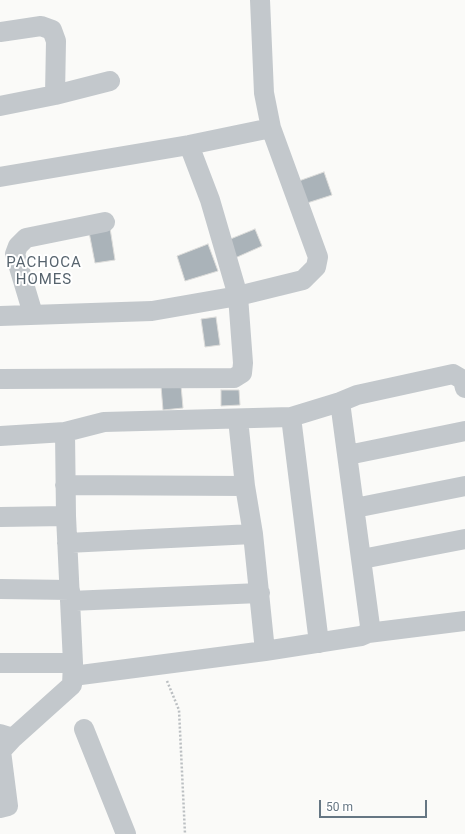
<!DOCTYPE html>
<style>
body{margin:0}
#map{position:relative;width:465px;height:834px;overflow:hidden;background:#fafaf8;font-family:Roboto,sans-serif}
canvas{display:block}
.scale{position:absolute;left:319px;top:800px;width:108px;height:18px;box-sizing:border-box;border:2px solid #657683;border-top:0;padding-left:5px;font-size:12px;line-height:14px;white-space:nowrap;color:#657683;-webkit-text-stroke:3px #fff;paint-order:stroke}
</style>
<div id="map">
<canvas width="465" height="834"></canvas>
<div class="scale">50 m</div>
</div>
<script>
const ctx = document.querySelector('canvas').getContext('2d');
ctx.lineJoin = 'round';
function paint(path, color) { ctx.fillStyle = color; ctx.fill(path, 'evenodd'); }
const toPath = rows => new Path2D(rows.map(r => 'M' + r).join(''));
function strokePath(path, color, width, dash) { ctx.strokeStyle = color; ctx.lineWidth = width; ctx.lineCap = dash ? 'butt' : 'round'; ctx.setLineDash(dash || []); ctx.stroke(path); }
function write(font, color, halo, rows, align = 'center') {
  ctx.font = font + ' Roboto,sans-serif'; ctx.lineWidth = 4; ctx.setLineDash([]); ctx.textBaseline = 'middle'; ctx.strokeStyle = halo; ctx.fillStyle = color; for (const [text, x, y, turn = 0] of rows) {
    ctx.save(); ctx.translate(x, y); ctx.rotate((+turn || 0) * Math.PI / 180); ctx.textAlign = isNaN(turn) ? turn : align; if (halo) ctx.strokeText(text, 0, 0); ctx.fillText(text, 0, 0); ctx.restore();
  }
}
const building = toPath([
 [324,172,332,195,304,204,296,182,324,172],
 [110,228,115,260,95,263,89,232,110,228],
 [255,229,262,246,235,258,228,240,255,229],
 [208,244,218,271,185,281,177,256,208,244],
 [216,317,220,345,205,347,201,319,216,317],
 [181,385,183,408,163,410,161,386,181,385],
 [221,390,239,390,240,405,221,406,221,390]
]);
paint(building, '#aab3b9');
strokePath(building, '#dcdcda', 1);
strokePath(toPath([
 [167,681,179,710,185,834]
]), '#bbbfc2', 2.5, [2, 2]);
strokePath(toPath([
 [0,32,41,26,52,30,56,41,55,95],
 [0,106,55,95,110,81],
 [0,177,189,145,271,128],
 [33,314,15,254,18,246,26,238,105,222],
 [0,316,152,311,238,296,303,280,316,267,318,257,271,128,264,93,260,0],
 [0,379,234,378,242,373,243,363,238,296,210,200,189,145],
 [291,417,319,643],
 [238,419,245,486],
 [0,436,65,432,104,422,291,417,340,402,357,395,453,374,463,380,465,388],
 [348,455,465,431],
 [65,485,245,486,253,534,265,651],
 [355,508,465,486],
 [0,517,66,516],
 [67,543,253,534],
 [362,559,465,539],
 [0,589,70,590],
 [70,601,260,593],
 [368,633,465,621],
 [0,663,73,663],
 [73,676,265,651,361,636,368,633,370,626,340,402],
 [84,729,126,834],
 [0,734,13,738,72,685,73,663,66,516,65,432],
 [0,808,8,806,1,751,13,738]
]), '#c3c8cc', 20);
ctx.letterSpacing = '1px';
write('15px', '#57646e', '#fff', [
 ["PACHOCA",44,263],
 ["HOMES",44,280]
]);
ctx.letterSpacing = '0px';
</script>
